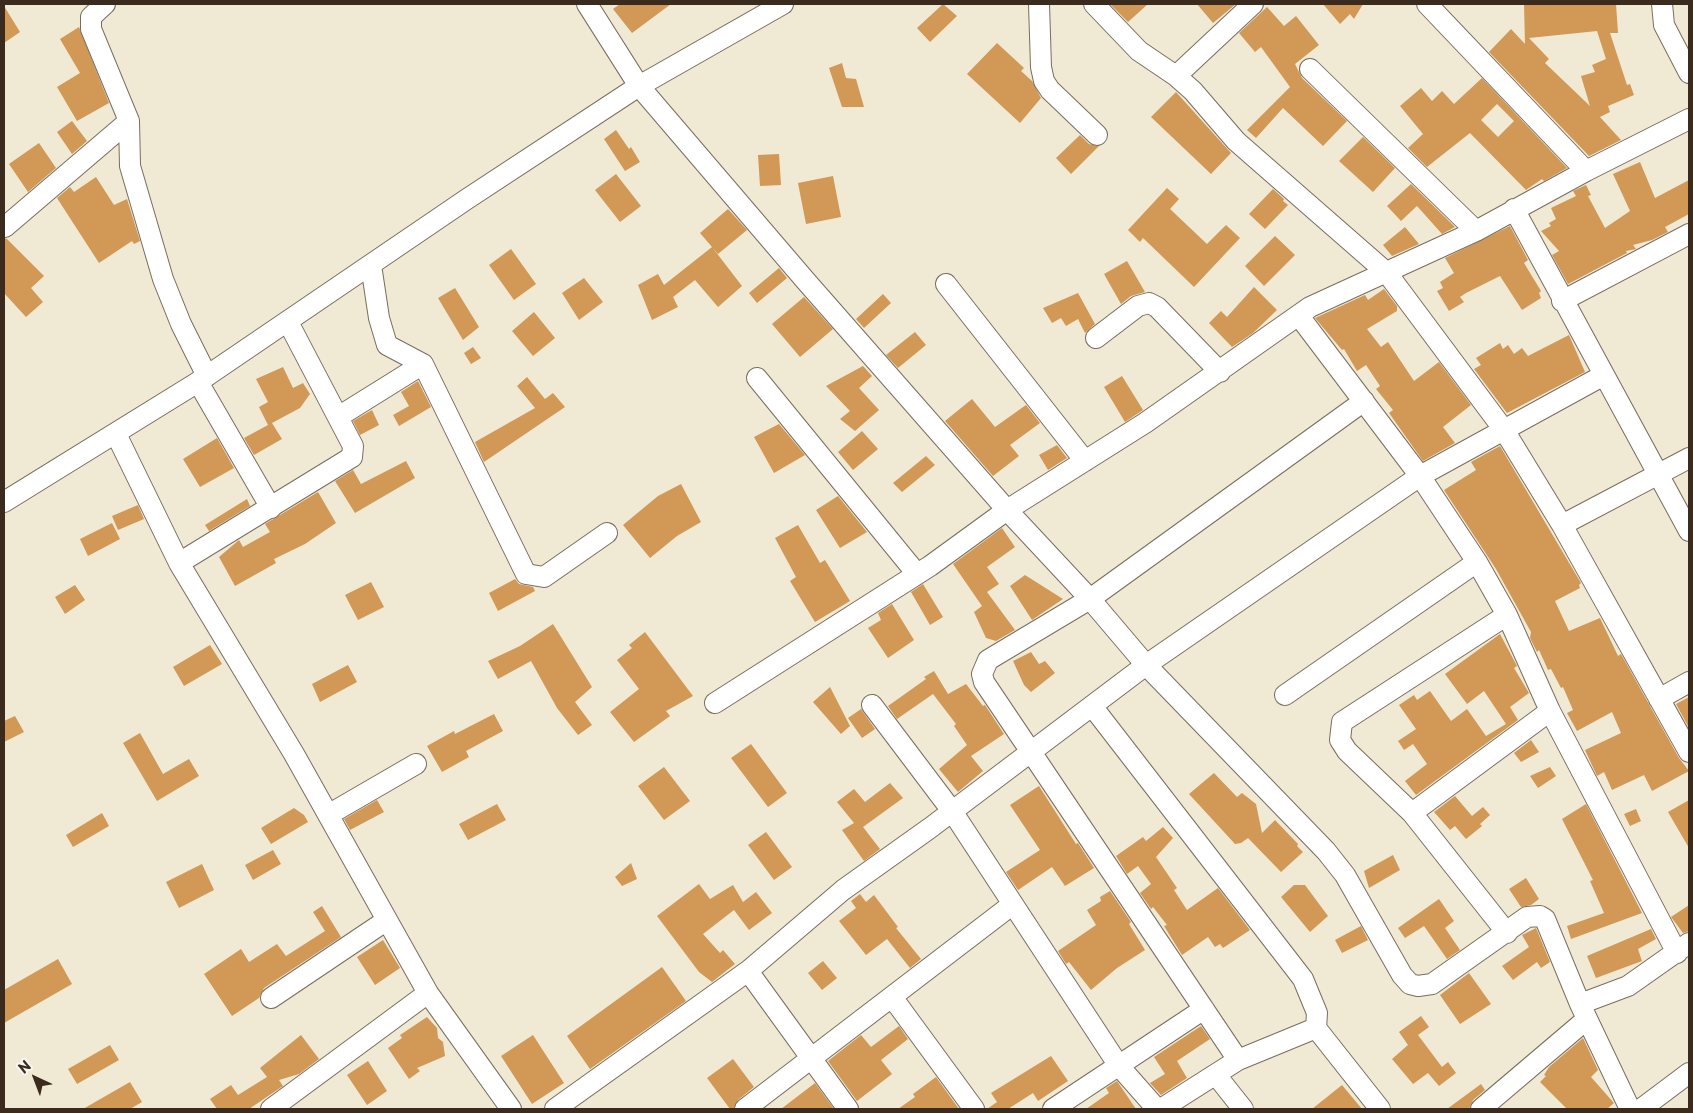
<!DOCTYPE html>
<style>
body{margin:0}
#map{position:relative;width:1693px;height:1113px;overflow:hidden;background:#f0e9d4;font-family:"Playpen Sans",sans-serif}
canvas{display:block}
.frame{position:absolute;inset:0;border:5px solid #3b2a1e;pointer-events:none}
.north{position:absolute;left:10px;top:1053px;width:50px;height:50px;-webkit-text-stroke:4px #f6f6f2;paint-order:stroke;rotate:317deg;font-size:14px;font-weight:700;line-height:20px;text-align:center;color:#3b2a1e}
.north::after{content:'';display:block;margin:auto;width:18px;height:22px;background:#3b2a1e;clip-path:polygon(50% 0,100% 100%,50% 72%,0 100%)}
</style>
<div id="map">
<canvas width="1693" height="1113"></canvas>
<div class="frame"></div>
<div class="north">N</div>
</div>
<script>
const ctx = document.querySelector('canvas').getContext('2d');
ctx.lineJoin = 'round';
function paint(path, color) { ctx.fillStyle = color; ctx.fill(path, 'evenodd'); }
const toPath = rows => new Path2D(rows.map(r => 'M' + r).join(''));
function strokePath(path, color, width, dash) { ctx.strokeStyle = color; ctx.lineWidth = width; ctx.lineCap = dash ? 'butt' : 'round'; ctx.setLineDash(dash || []); ctx.stroke(path); }
paint(toPath([
 [620,4,671,4,632,33,613,9],
 [943,4,957,16,930,42,917,28],
 [1110,4,1148,4,1128,22],
 [1197,4,1236,4,1213,23],
 [1323,4,1363,4,1354,19,1350,14,1340,24],
 [1524,4,1616,4,1618,33,1610,33,1627,85,1630,84,1634,95,1608,106,1610,112,1600,117,1621,140,1589,156,1489,52,1511,29,1525,44],
 [1597,31,1606,59,1592,65,1595,72,1581,76,1590,106,1545,63,1549,59,1529,38],
 [4,6,20,32,4,43],
 [1267,7,1284,26,1296,16,1319,45,1295,64,1302,78,1347,121,1323,146,1283,108,1256,138,1247,130,1290,87,1261,47,1255,52,1239,33],
 [79,27,109,103,77,121,57,87,80,73,60,39],
 [997,43,1024,68,1021,71,1032,81,1041,98,1020,123,967,74],
 [842,63,846,78,856,79,864,107,842,107,829,68],
 [1482,78,1567,168,1544,181,1542,179,1526,190,1470,133,1427,167,1408,148,1423,134,1400,106,1421,88,1432,101,1442,91,1454,104],
 [1497,104,1514,121,1498,137,1481,120],
 [1176,92,1231,153,1211,174,1151,117],
 [72,121,87,141,72,154,57,132],
 [616,130,629,149,631,147,640,162,625,171,604,139],
 [1080,135,1089,144,1099,146,1071,174,1056,158],
 [1363,137,1395,168,1373,192,1339,161],
 [39,143,56,168,28,192,9,164],
 [779,154,781,185,760,186,758,155],
 [1640,162,1655,198,1689,180,1689,214,1665,227,1668,232,1652,240,1633,245,1636,249,1626,251,1627,253,1568,284,1552,255,1559,251,1541,231,1551,226,1549,223,1556,219,1551,208,1576,196,1573,191,1586,185,1591,195,1588,196,1605,228,1630,211,1613,174],
 [616,174,641,206,620,222,595,190],
 [833,176,841,217,806,224,798,183],
 [96,177,114,205,127,199,140,241,134,244,132,241,99,263,57,198,70,187,74,192],
 [1411,184,1455,227,1442,234,1417,206,1401,221,1387,206],
 [1167,188,1179,199,1170,209,1207,244,1226,225,1240,238,1194,287,1143,238,1140,242,1128,230],
 [1273,189,1284,199,1283,201,1288,205,1265,229,1249,214],
 [728,209,747,230,718,254,700,233],
 [1510,226,1528,260,1524,263,1541,291,1539,293,1541,298,1522,310,1500,276,1466,293,1460,297,1464,302,1449,311,1437,291,1443,288,1440,282,1454,273,1445,258],
 [1405,227,1419,244,1392,256,1383,245],
 [1275,236,1295,255,1264,286,1245,266],
 [4,238,7,239,44,276,31,288,43,302,26,317,4,293],
 [712,247,742,286,718,307,695,280,673,297,678,307,652,320,638,285,658,274,664,285],
 [511,249,536,284,514,300,489,265],
 [1127,261,1145,292,1131,296,1121,304,1104,274],
 [779,268,787,278,757,303,749,293],
 [584,278,603,302,579,320,562,293],
 [1254,287,1277,310,1253,333,1232,347,1209,323,1221,311,1227,317],
 [455,288,479,327,463,340,438,298],
 [1384,289,1397,306,1397,311,1367,329,1381,347,1388,342,1414,381,1439,362,1471,405,1443,427,1455,443,1423,461,1389,413,1393,410,1376,389,1380,386,1366,365,1357,371,1344,349,1342,350,1315,318,1365,295,1368,300],
 [1078,293,1095,324,1085,333,1078,319,1066,326,1061,318,1052,323,1043,308],
 [883,294,891,303,864,328,856,319],
 [804,297,833,329,800,357,772,324],
 [534,312,555,338,533,356,512,331],
 [915,332,926,345,898,368,886,355],
 [1569,335,1585,372,1507,413,1474,369,1481,365,1476,358,1500,343,1503,349,1508,345,1514,354,1522,348,1528,356],
 [473,347,481,358,471,364,464,353],
 [863,366,872,376,859,388,879,410,855,431,840,419,850,411,826,386],
 [283,367,293,388,303,383,310,394,300,408,272,423,282,439,254,455,244,438,268,425,259,407,268,402,256,379],
 [1122,376,1143,410,1125,422,1104,387],
 [527,377,545,399,553,393,565,407,484,462,475,442,535,408,517,386],
 [418,381,431,407,399,426,393,415,409,406,401,392],
 [972,399,995,427,1026,405,1040,423,1010,445,1019,456,993,476,945,421],
 [372,410,379,425,360,435,353,421],
 [779,424,805,455,774,473,754,437],
 [862,431,878,449,853,470,838,452],
 [217,438,234,468,200,487,183,459],
 [1057,445,1067,458,1048,470,1039,455],
 [1500,446,1581,583,1579,585,1580,588,1555,601,1569,631,1600,618,1618,656,1621,654,1679,758,1689,771,1652,791,1644,775,1612,790,1604,772,1597,776,1585,750,1621,733,1612,712,1577,731,1567,713,1573,710,1563,687,1561,688,1551,669,1548,670,1539,650,1537,652,1530,638,1531,632,1496,569,1444,490,1476,470,1471,462],
 [926,456,935,465,902,492,893,483],
 [406,461,415,478,355,513,335,481,353,470,361,484],
 [681,484,701,522,677,536,650,558,623,525,658,496],
 [318,492,336,523,305,544,274,559,276,563,235,586,219,557,239,540,243,547,270,532,265,524],
 [838,496,867,532,840,548,816,510],
 [247,499,250,506,209,531,205,525],
 [138,505,144,519,118,530,112,516],
 [112,523,120,539,88,556,80,539],
 [798,525,820,563,825,560,850,601,815,622,790,581,796,577,775,538],
 [1002,528,1015,547,987,567,999,584,987,592,1015,630,996,641,986,638,974,612,982,606,953,564],
 [1025,575,1063,599,1032,620,1010,586],
 [515,579,519,584,533,587,535,591,498,611,489,593],
 [371,582,384,607,358,620,345,595],
 [923,584,943,617,930,625,911,592],
 [75,585,85,600,65,614,55,597],
 [892,604,914,640,888,658,868,628,881,620,878,613],
 [553,624,592,687,575,702,592,725,578,735,557,708,531,661,498,679,488,661,520,646],
 [645,632,693,696,666,711,670,716,634,742,610,712,639,689,617,660,632,648,629,645],
 [1500,634,1517,666,1514,668,1529,693,1510,707,1518,720,1416,795,1405,781,1427,764,1413,744,1404,750,1398,741,1416,729,1399,705,1414,695,1417,700,1430,691,1451,721,1467,709,1486,736,1506,724,1484,691,1467,704,1445,674],
 [210,645,222,664,184,686,173,667],
 [1031,652,1039,664,1045,661,1055,673,1031,692,1024,685,1013,661],
 [348,665,357,682,320,702,312,684],
 [934,671,948,694,966,684,983,706,985,705,1004,734,971,756,983,771,958,792,939,769,967,745,954,726,956,724,933,694,897,719,888,706,926,679,924,677],
 [830,687,850,726,841,734,813,702],
 [1689,697,1689,728,1676,704],
 [861,709,875,729,862,738,848,718],
 [494,714,503,731,466,751,469,757,442,772,427,746,454,731,455,734],
 [15,716,24,732,4,742,4,721],
 [140,733,163,774,189,759,199,776,157,801,123,743],
 [1531,740,1539,752,1521,762,1514,753],
 [751,744,787,793,768,807,731,758],
 [664,767,690,801,664,820,638,786],
 [1550,767,1556,776,1538,788,1530,776],
 [1214,773,1237,797,1242,793,1256,804,1262,833,1275,820,1298,844,1297,846,1303,852,1281,872,1248,838,1241,843,1235,844,1189,794],
 [890,783,903,798,863,827,880,849,864,861,842,830,854,823,837,802,854,789,865,802],
 [1039,786,1076,844,1078,843,1094,868,1065,886,1052,867,1018,890,1006,872,1040,850,1010,805],
 [1455,796,1472,816,1483,807,1490,815,1480,824,1482,826,1466,839,1455,826,1450,830,1434,812],
 [377,800,384,812,350,830,344,819],
 [1689,800,1689,848,1668,812],
 [497,804,506,820,468,840,459,824],
 [1586,804,1642,913,1571,939,1567,926,1604,913,1590,881,1593,880,1562,819],
 [294,808,304,815,308,822,271,844,261,828],
 [1636,809,1641,821,1630,826,1624,814],
 [102,813,109,826,73,847,66,835],
 [1163,827,1173,838,1156,857,1177,888,1174,890,1187,910,1218,888,1250,930,1223,948,1220,944,1215,947,1208,937,1182,955,1164,926,1167,925,1153,907,1151,909,1140,893,1151,884,1138,866,1127,874,1116,856,1143,837,1146,841],
 [766,832,792,867,774,880,748,845],
 [273,850,281,864,253,880,245,865],
 [1393,855,1400,870,1369,888,1364,871],
 [631,863,637,879,622,886,615,877],
 [202,864,214,890,179,908,166,882],
 [1526,878,1539,899,1531,905,1521,907,1509,889],
 [699,884,710,899,733,885,743,902,756,892,772,913,749,930,734,910,703,934,720,953,723,950,735,964,712,982,699,972,657,916],
 [1294,885,1305,885,1328,916,1310,932,1281,897],
 [1110,891,1131,922,1129,924,1145,950,1117,968,1091,990,1069,962,1066,964,1058,951,1096,925,1087,910,1101,901,1100,897],
 [860,894,866,902,874,895,898,927,896,928,921,959,910,968,887,939,866,955,839,921,856,908,851,901],
 [1439,899,1454,921,1445,928,1460,950,1447,959,1424,926,1405,938,1398,928],
 [1689,905,1689,931,1683,933,1671,917],
 [322,906,341,937,264,988,259,998,232,1016,204,974,241,949,249,962,277,944,286,956,325,931,313,912],
 [1361,926,1368,940,1342,953,1335,940],
 [1536,928,1550,962,1541,968,1537,962,1513,980,1502,966,1529,947,1522,935],
 [1651,929,1656,939,1638,949,1642,961,1596,978,1587,956],
 [383,940,400,968,375,985,357,957],
 [58,959,72,984,4,1023,4,990],
 [823,961,837,978,822,990,808,973],
 [662,967,686,1001,590,1069,567,1036],
 [1469,973,1491,1004,1460,1024,1440,995],
 [1421,1016,1429,1027,1418,1035,1442,1067,1448,1062,1456,1073,1439,1086,1428,1073,1413,1084,1392,1059,1408,1045,1399,1032],
 [427,1017,437,1028,438,1038,443,1042,445,1056,417,1068,420,1071,409,1079,388,1048,402,1038,400,1035],
 [899,1026,908,1039,881,1060,892,1074,857,1101,828,1061,861,1035,871,1047],
 [1201,1026,1210,1039,1177,1061,1187,1078,1161,1095,1150,1083,1165,1074,1154,1057],
 [301,1035,319,1059,299,1074,279,1080,283,1086,249,1109,217,1109,210,1099,231,1085,238,1095,267,1077,260,1068],
 [533,1035,564,1083,532,1104,501,1056],
 [1583,1038,1598,1070,1591,1077,1614,1103,1607,1109,1567,1109,1540,1082,1546,1076,1544,1075,1549,1067],
 [110,1045,119,1060,77,1084,68,1069],
 [1051,1056,1068,1081,1038,1101,1033,1093,1008,1109,987,1109,997,1102,991,1093],
 [733,1059,754,1087,738,1100,733,1109,730,1109,707,1078],
 [368,1061,387,1091,367,1105,347,1075],
 [936,1077,959,1109,898,1109,915,1097,913,1094],
 [1117,1081,1136,1109,1086,1109,1109,1093,1106,1088],
 [130,1082,142,1102,130,1109,83,1109],
 [815,1083,834,1109,781,1109],
 [1481,1084,1485,1090,1473,1100,1469,1109,1447,1109],
 [1342,1085,1362,1109,1312,1109]
]), '#d19856');
const minor = toPath([
 [105,4,91,17,91,29,129,121,130,166,163,279,181,324,207,376],
 [587,4,639,86,805,280,1007,510,1090,599,1146,665,1326,851,1345,875,1402,975,1410,984,1418,986,1432,984,1527,917,1540,916,1545,919,1580,1004,1630,1109],
 [1039,4,1041,67,1044,81,1050,90,1097,135],
 [1094,4,1139,51,1176,76,1193,91,1236,141,1387,273,1504,430,1562,525,1689,752],
 [1427,4,1586,171],
 [1662,4,1664,25,1689,73],
 [1310,69,1476,231],
 [1176,76,1253,4],
 [1514,209,1689,531],
 [5,227,129,121],
 [371,265,379,318,387,345,423,364,526,574,544,577,607,533],
 [946,284,1085,461],
 [1562,301,1689,234],
 [1299,316,1420,476,1477,562,1507,615,1550,711,1677,953],
 [1096,338,1138,306,1149,303,1157,307,1220,372],
 [757,378,917,574],
 [198,382,271,508],
 [338,417,423,364],
 [116,434,179,563,294,754,428,993,511,1109],
 [4,502,198,382,467,199,639,86,783,4],
 [1562,525,1689,458],
 [179,563,352,457,353,446,288,322],
 [1507,615,1342,722,1340,740,1347,751,1412,813,1507,933],
 [1285,695,1477,562],
 [1659,699,1689,682],
 [715,703,930,566,1007,510,1145,423,1310,307,1476,231,1586,171,1689,119],
 [872,705,952,811,1119,1066,1157,1109],
 [1092,706,1303,979,1317,1013,1316,1028,1238,1060,1161,1109],
 [1412,813,1550,711],
 [328,815,416,764],
 [748,971,848,1109],
 [892,997,974,1109],
 [271,998,387,920],
 [1580,1004,1628,986,1689,943],
 [1316,1028,1380,1109],
 [1238,1060,984,682,982,674,988,660,1090,599,1364,401],
 [1216,1075,1243,1109],
 [271,1109,428,993],
 [555,1109,748,971,843,890,930,828,1146,665,1420,476,1604,375],
 [745,1109,1013,904],
 [1053,1109,1204,1009],
 [1481,1109,1587,1019],
 [1641,1109,1689,1073]
]);
strokePath(minor, '#7a6d5e', 22);
strokePath(minor, '#fff', 20);
</script>
